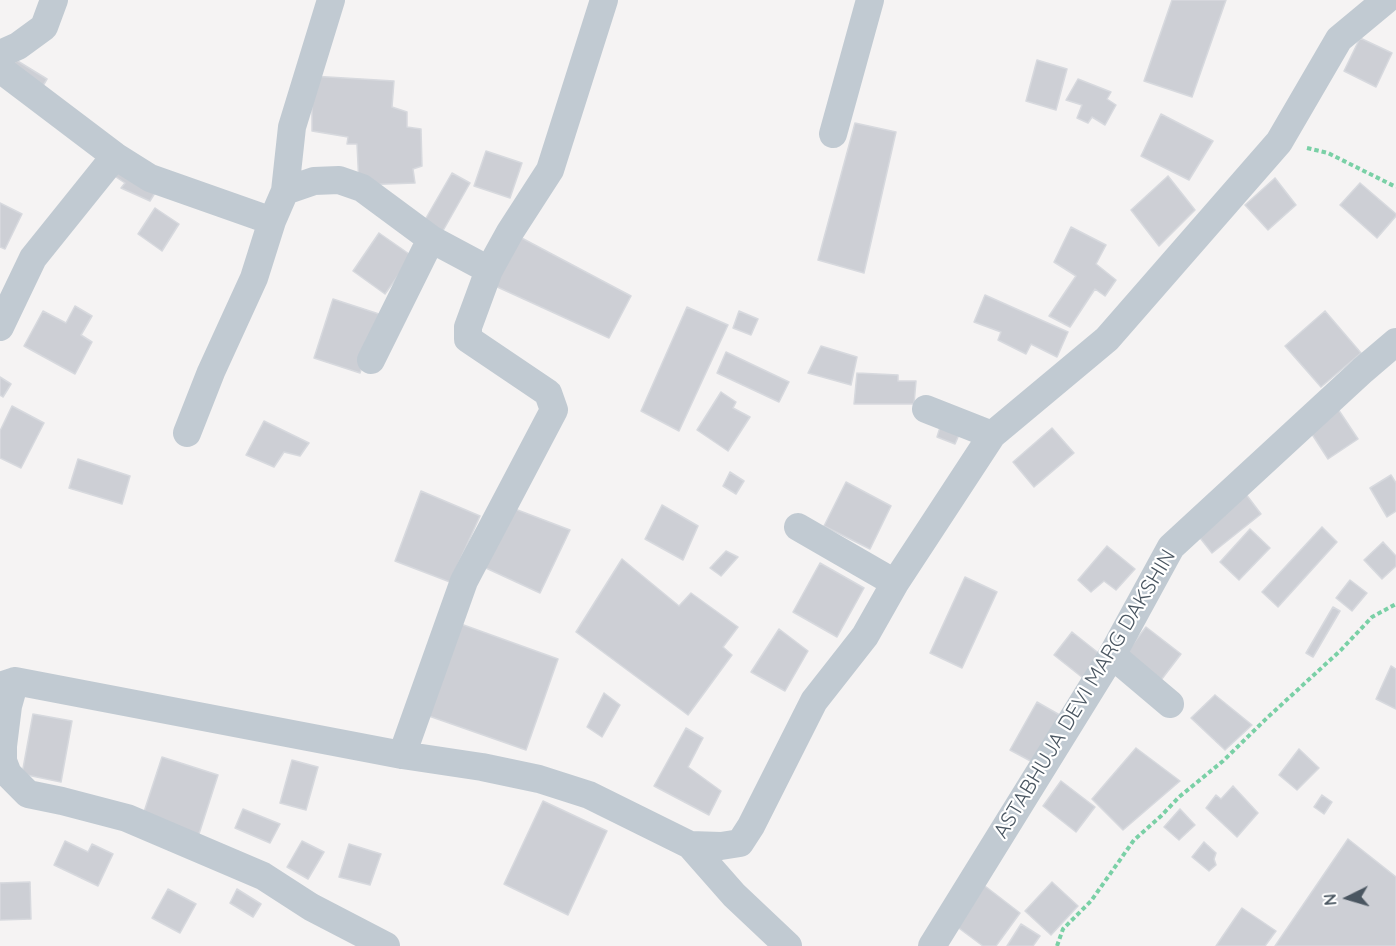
<!DOCTYPE html>
<style>
body{margin:0}
#map{position:relative;width:1396px;height:946px;overflow:hidden;background:#f5f3f3;font-family:Quicksand,sans-serif}
canvas{display:block}
.north{position:absolute;left:1318px;top:868px;width:60px;height:60px;-webkit-text-stroke:4px #fff;paint-order:stroke;rotate:265deg;font-size:16px;font-weight:700;line-height:24px;text-align:center;color:#4a5661}
.north::after{content:'';display:block;margin:auto;width:21px;height:27px;background:#4a5661;clip-path:polygon(50% 0,100% 100%,50% 72%,0 100%)}
</style>
<div id="map">
<canvas width="1396" height="946"></canvas>
<div class="north">N</div>
</div>
<script>
const ctx = document.querySelector('canvas').getContext('2d');
ctx.lineJoin = 'round';
function paint(path, color) { ctx.fillStyle = color; ctx.fill(path, 'evenodd'); }
const toPath = rows => new Path2D(rows.map(r => 'M' + r).join(''));
function strokePath(path, color, width, dash) { ctx.strokeStyle = color; ctx.lineWidth = width; ctx.lineCap = dash ? 'butt' : 'round'; ctx.setLineDash(dash || []); ctx.stroke(path); }
function write(font, color, halo, rows, align = 'center') {
  ctx.font = font + ' Quicksand,sans-serif'; ctx.lineWidth = 4.5; ctx.setLineDash([]); ctx.textBaseline = 'middle'; ctx.strokeStyle = halo; ctx.fillStyle = color; for (const [text, x, y, turn = 0] of rows) {
    ctx.save(); ctx.translate(x, y); ctx.rotate((+turn || 0) * Math.PI / 180); ctx.textAlign = isNaN(turn) ? turn : align; if (halo) ctx.strokeText(text, 0, 0); ctx.fillText(text, 0, 0); ctx.restore();
  }
}
const building = toPath([
 [1172,0,1226,0,1192,97,1144,81,1172,0],
 [1360,38,1392,53,1376,87,1344,71,1360,38],
 [16,60,47,79,40,91,9,72,16,60],
 [1037,60,1067,69,1056,110,1026,101,1037,60],
 [312,76,394,81,392,107,407,112,407,127,421,129,422,166,413,169,415,183,359,185,357,144,347,144,348,137,312,131,312,76],
 [1078,79,1111,92,1107,99,1116,105,1105,125,1092,117,1088,123,1077,118,1082,105,1066,100,1078,79],
 [1161,114,1213,141,1189,180,1141,156,1161,114],
 [855,123,896,132,864,273,818,260,855,123],
 [486,151,522,163,510,198,474,186,486,151],
 [112,167,158,188,150,201,121,188,125,183,110,173,112,167],
 [452,173,470,183,440,236,422,225,452,173],
 [1168,176,1195,210,1159,246,1131,210,1168,176],
 [1275,178,1296,205,1268,230,1245,205,1275,178],
 [1360,183,1396,214,1396,216,1377,238,1340,205,1360,183],
 [0,203,22,214,5,249,0,247,0,203],
 [155,208,179,224,162,251,138,234,155,208],
 [1071,227,1106,245,1096,264,1116,280,1105,296,1095,289,1070,327,1049,316,1076,276,1054,262,1071,227],
 [379,233,412,256,385,294,353,271,379,233],
 [516,235,631,296,609,338,493,285,516,235],
 [985,295,1068,332,1057,357,1031,344,1026,354,998,340,1001,332,974,322,985,295],
 [333,299,379,314,360,373,314,358,333,299],
 [75,306,92,316,81,335,92,342,75,374,24,346,43,311,66,323,75,306],
 [687,307,728,325,679,431,641,411,687,307],
 [739,311,758,319,751,335,733,328,739,311],
 [1325,311,1361,353,1321,387,1285,346,1325,311],
 [821,346,857,357,851,385,808,373,821,346],
 [726,352,789,382,779,402,717,373,726,352],
 [857,373,898,375,898,381,916,381,914,404,854,404,857,373],
 [0,377,11,384,3,397,0,395,0,377],
 [721,392,736,402,733,408,750,417,728,451,697,430,721,392],
 [12,406,44,423,21,468,0,458,0,431,12,406],
 [1336,406,1358,439,1328,459,1306,425,1336,406],
 [264,421,309,443,300,456,284,452,274,467,246,455,264,421],
 [941,424,961,430,955,444,937,437,941,424],
 [1052,428,1074,453,1034,487,1013,462,1052,428],
 [78,459,130,476,122,504,69,488,78,459],
 [730,472,744,481,736,494,723,486,730,472],
 [1391,475,1396,483,1396,511,1387,517,1370,488,1391,475],
 [846,482,891,506,870,549,824,526,846,482],
 [1242,489,1261,514,1212,553,1193,529,1242,489],
 [421,491,480,516,450,582,395,561,421,491],
 [662,505,698,526,683,560,645,539,662,505],
 [507,506,570,530,540,593,475,563,507,506],
 [1322,527,1337,542,1278,607,1262,592,1322,527],
 [1250,529,1270,548,1239,580,1220,562,1250,529],
 [1383,542,1396,556,1396,566,1382,579,1364,560,1383,542],
 [1107,546,1135,569,1116,590,1104,581,1091,592,1078,580,1107,546],
 [726,551,738,557,721,576,710,568,726,551],
 [622,559,679,606,691,593,738,627,723,647,732,655,688,715,576,632,622,559],
 [820,563,864,588,837,637,793,612,820,563],
 [965,577,997,592,962,668,930,653,965,577],
 [1350,580,1367,593,1352,611,1336,598,1350,580],
 [1333,607,1340,611,1313,657,1306,653,1333,607],
 [458,623,558,659,526,750,426,715,458,623],
 [1146,627,1181,654,1158,684,1123,657,1146,627],
 [779,629,808,651,785,691,751,672,779,629],
 [1072,632,1101,655,1083,678,1054,655,1072,632],
 [1391,666,1396,669,1396,709,1376,699,1391,666],
 [604,693,620,705,602,737,587,727,604,693],
 [1215,695,1252,725,1225,750,1191,718,1215,695],
 [1037,702,1065,718,1038,765,1010,750,1037,702],
 [33,714,72,721,61,782,22,774,33,714],
 [686,728,703,738,688,767,721,791,709,815,654,786,686,728],
 [1136,748,1180,781,1123,830,1092,799,1136,748],
 [1299,749,1319,768,1297,790,1279,775,1299,749],
 [162,757,218,775,198,837,142,818,162,757],
 [292,760,318,767,306,810,280,803,292,760],
 [1061,781,1095,807,1076,832,1043,806,1061,781],
 [1233,786,1258,813,1237,837,1206,808,1216,795,1221,799,1233,786],
 [1322,795,1332,802,1324,814,1314,807,1322,795],
 [543,801,607,831,568,915,504,884,543,801],
 [243,809,280,824,270,843,235,828,243,809],
 [1180,809,1195,825,1179,840,1164,827,1180,809],
 [1348,839,1396,877,1396,946,1275,946,1348,839],
 [65,841,88,852,92,844,113,854,98,886,54,865,65,841],
 [302,841,324,852,308,879,287,867,302,841],
 [1204,842,1216,853,1214,859,1216,865,1209,871,1192,857,1204,842],
 [349,844,381,854,370,885,339,877,349,844],
 [30,882,31,919,0,920,0,883,30,882],
 [1052,882,1078,906,1051,935,1025,911,1052,882],
 [981,883,1020,913,996,946,983,946,952,923,981,883],
 [168,889,196,904,180,933,152,918,168,889],
 [237,889,261,904,253,917,230,903,237,889],
 [1242,908,1276,931,1265,946,1216,946,1242,908],
 [1021,924,1040,936,1033,946,1007,946,1021,924]
]);
paint(building, '#cdcfd5');
strokePath(building, '#d7d9de', 1.5);
strokePath(toPath([
 [1307,148,1328,153,1396,187],
 [1057,946,1063,929,1091,901,1134,840,1161,816,1179,797,1223,761,1268,717,1341,650,1372,617,1396,604]
]), '#7ad0a6', 4, [4.5, 3]);
strokePath(toPath([
 [0,54,18,46,44,27,54,0],
 [0,69,115,156,150,178,272,221],
 [833,134,870,0],
 [285,191,292,127,331,0],
 [0,327,33,258,115,156],
 [371,360,431,239],
 [926,409,992,435],
 [187,433,211,372,254,278,272,221,285,191,314,181,339,180,362,188,431,239,489,270,510,232,550,170,604,0],
 [798,527,895,583],
 [1112,655,1170,704],
 [15,681,402,755,482,767,539,779,589,795,690,845,734,895,788,946],
 [0,686,15,681,8,706,3,746,3,761,8,774,28,794,62,801,127,818,263,876,311,907,386,946],
 [402,755,464,581,554,410,548,393,468,339,468,327,489,270],
 [690,845,721,846,740,843,751,826,814,701,865,636,895,583,992,435,1107,339,1279,142,1339,39,1386,0],
 [932,946,1112,655,1171,547,1363,370,1396,342]
]), '#c1cad2', 28);
write('21px', '#4a5661', '#fff', [
 ["ASTABHUJA DEVI MARG DAKSHIN",1085,694,-59]
]);
</script>
